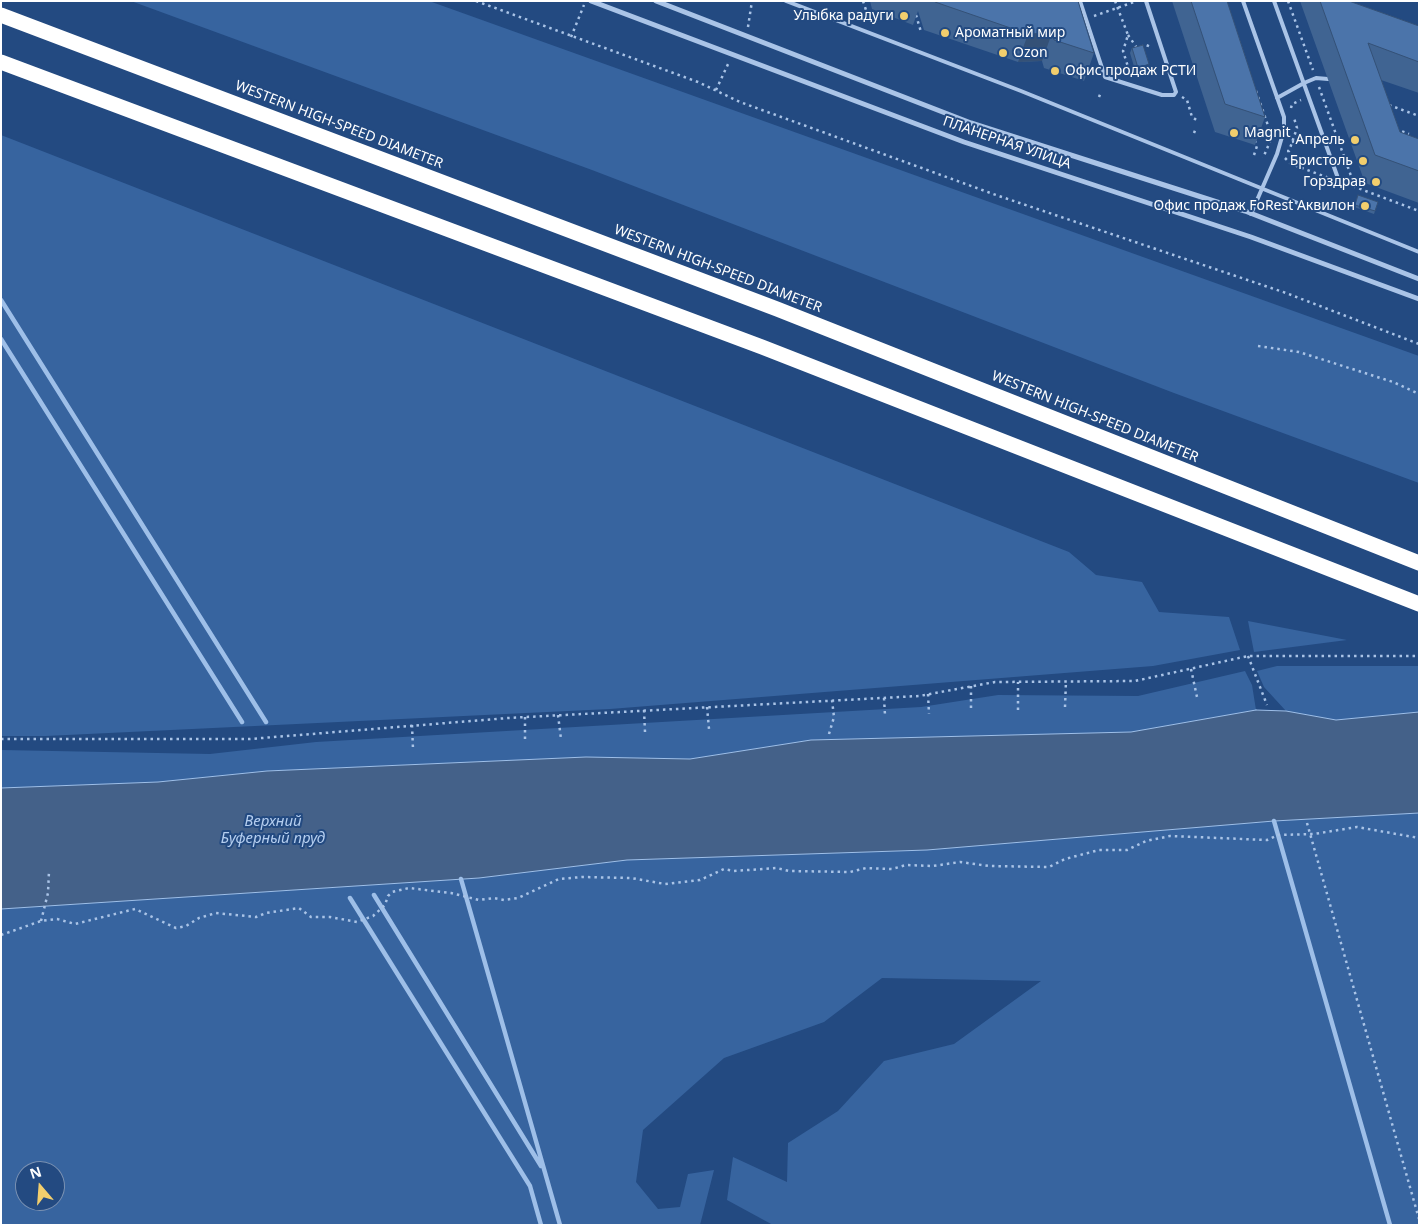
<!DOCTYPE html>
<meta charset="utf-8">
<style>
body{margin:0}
#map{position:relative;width:1420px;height:1226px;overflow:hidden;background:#234a81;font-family:"Noto Sans",sans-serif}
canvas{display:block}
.frame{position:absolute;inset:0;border:2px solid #fff;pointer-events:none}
.north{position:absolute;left:15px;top:1161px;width:50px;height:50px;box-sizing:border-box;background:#234a81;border:1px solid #7b92b3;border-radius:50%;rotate:342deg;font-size:14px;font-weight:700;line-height:20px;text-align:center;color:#fff}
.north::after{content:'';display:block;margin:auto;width:18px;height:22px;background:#f2ce6d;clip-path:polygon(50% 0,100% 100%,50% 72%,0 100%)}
</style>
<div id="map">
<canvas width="1420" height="1226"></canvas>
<div class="frame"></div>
<div class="north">N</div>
</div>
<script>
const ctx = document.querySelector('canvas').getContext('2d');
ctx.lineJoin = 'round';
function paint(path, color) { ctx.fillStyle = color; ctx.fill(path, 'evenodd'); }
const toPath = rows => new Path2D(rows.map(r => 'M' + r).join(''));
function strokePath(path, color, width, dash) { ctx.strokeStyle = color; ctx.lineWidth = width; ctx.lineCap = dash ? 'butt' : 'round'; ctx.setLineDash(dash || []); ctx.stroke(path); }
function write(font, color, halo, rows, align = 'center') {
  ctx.font = font + ' "Noto Sans",sans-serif'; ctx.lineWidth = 4; ctx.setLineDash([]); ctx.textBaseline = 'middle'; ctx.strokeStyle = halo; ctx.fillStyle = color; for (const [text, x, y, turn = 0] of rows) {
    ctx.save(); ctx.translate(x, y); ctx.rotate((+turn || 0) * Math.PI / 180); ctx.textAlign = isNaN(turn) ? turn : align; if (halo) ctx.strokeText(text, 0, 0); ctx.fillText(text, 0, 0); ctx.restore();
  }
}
paint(toPath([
 [131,1,429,1,1419,356,1419,483,1174,393,592,170],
 [1,135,1069,552,1096,575,1142,582,1159,612,1229,617,1240,650,1153,666,610,709,46,736,1,736],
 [1248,621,1347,640,1254,652],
 [1277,666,1419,666,1419,712,1336,720,1286,711,1264,687,1257,671],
 [1245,671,1252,685,1256,710,1131,732,811,740,690,759,586,757,267,771,158,782,1,788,1,750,210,754,316,742,921,707,998,695,1138,696],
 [1419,813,1419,1225,773,1225,727,1200,733,1157,787,1182,788,1143,838,1111,884,1061,954,1044,1041,981,882,978,824,1022,724,1058,643,1130,636,1182,658,1209,680,1207,688,1174,714,1170,700,1225,1,1225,1,909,479,878,627,860,927,850,1274,821],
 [25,1171,55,1171,55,1201,25,1201]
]), '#37649f');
const water = toPath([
 [1256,710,1286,711,1336,720,1419,712,1419,813,1274,821,927,850,627,860,479,878,1,909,1,788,158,782,267,771,586,757,690,759,811,740,1131,732,1256,710]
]);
paint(water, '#446189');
strokePath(water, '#9ebfe8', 1);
strokePath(toPath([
 [1,300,266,722],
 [1,339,242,722],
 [1274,821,1390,1225],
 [461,879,560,1225],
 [374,895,541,1166],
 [350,898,530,1186,541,1225]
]), '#9ebfe8', 4.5);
strokePath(toPath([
 [476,1,698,82,740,102,996,195,1286,293,1419,344],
 [863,1,867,13],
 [1115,1,1128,35,1123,51,1129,70,1121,73],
 [1288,1,1313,70],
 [916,15,921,32],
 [1094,16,1137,1],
 [748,27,752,1],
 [1128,35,1137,48,1146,45,1151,47],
 [571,37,584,5],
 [1319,87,1355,187],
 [716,90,729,62],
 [1256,91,1272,137,1263,158],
 [1099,97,1101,92],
 [1182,97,1187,100,1192,117,1198,121],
 [1389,105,1419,116],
 [1291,108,1292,104,1301,100],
 [1396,129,1409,134],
 [1194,133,1196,128],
 [1292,142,1315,136],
 [1287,151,1289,151,1297,128,1294,118],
 [1254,155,1257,146,1255,141],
 [1285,158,1291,164,1329,178],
 [1347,184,1419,211],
 [1258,346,1299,352,1393,382,1419,394],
 [1248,656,1267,705],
 [1191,669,1197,697],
 [971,686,971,712],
 [928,694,929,714],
 [884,698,885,715],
 [707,707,709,729],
 [1065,707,1066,681],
 [644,710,645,732],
 [1018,710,1018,682],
 [558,715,561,739],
 [525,717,525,741],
 [412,725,413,749],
 [829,734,834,717,832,700],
 [1,739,250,739,508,718,919,696,995,682,1135,681,1248,656,1419,656],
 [1307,823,1419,1219],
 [41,921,48,893,49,871],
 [1,935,41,921,57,919,75,924,135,909,176,928,186,926,199,918,216,913,256,917,266,913,299,908,311,917,330,917,357,922,373,916,385,905,388,896,392,892,409,888,451,893,479,900,494,898,504,900,518,898,559,879,582,877,631,878,665,884,700,880,724,869,734,871,777,868,789,871,850,872,866,868,892,869,906,865,933,866,960,862,989,866,1049,867,1065,859,1099,850,1127,850,1146,841,1170,836,1267,840,1278,835,1314,834,1357,827,1419,838]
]), '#aac4e7', 2.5, [2.5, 4]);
strokePath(toPath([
 [786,1,1021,91,1419,252],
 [1080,1,1105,77,1162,95,1174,95,1176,92,1146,1],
 [1243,1,1284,117,1284,130,1277,154,1251,214],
 [1274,1,1339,181],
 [1277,98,1304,83,1316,78,1328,79]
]), '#aac4e7', 4);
strokePath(toPath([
 [591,1,964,142,1251,237,1419,299],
 [656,1,971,123,1245,211,1419,279]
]), '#aac4e7', 5);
strokePath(toPath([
 [1,15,777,309,1419,563],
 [1,62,762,347,1419,604]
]), '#fff', 15);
paint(toPath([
 [870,1,1078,1,1094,53,1084,81,1044,68,1042,61,1018,62,924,30,918,11,913,25,872,9],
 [1172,1,1227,1,1265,117,1255,145,1215,132],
 [1300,1,1349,1,1419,26,1419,93,1381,80,1400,132,1419,139,1419,203,1365,183],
 [1132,48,1147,69,1136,73,1130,53],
 [1358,195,1378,202,1374,214,1354,207]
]), '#406492');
paint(toPath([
 [1052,33,1042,61,1018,62,1028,34],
 [1149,64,1147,69,1136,73,1138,68]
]), '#345177');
const building = toPath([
 [934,1,1078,1,1094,53,1054,40,1052,33,1028,34,935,2,934,1],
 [1191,1,1227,1,1265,117,1225,104,1191,1],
 [1320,1,1349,1,1419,26,1419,62,1368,43,1400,132,1419,139,1419,171,1375,155,1320,1],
 [1143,45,1149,64,1138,68,1132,48,1143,45],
 [1358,195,1378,202,1375,211,1355,205,1358,195]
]);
paint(building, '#4b74aa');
strokePath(building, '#345177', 1);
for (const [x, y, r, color] of [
 [904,16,5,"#f2ce6d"],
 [945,33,5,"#f2ce6d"],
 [1003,53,5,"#f2ce6d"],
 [1055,71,5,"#f2ce6d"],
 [1234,133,5,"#f2ce6d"],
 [1355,140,5,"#f2ce6d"],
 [1363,161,5,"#f2ce6d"],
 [1376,182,5,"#f2ce6d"],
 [1365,206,5,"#f2ce6d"]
]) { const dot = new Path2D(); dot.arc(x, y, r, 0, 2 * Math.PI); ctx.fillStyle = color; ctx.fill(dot); strokePath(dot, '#234a81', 2); }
write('14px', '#fff', '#234a81', [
 ["Улыбка радуги",894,16],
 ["Ароматный мир",955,33,"left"],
 ["Ozon",1013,53,"left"],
 ["Офис продаж РСТИ",1065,71,"left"],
 ["Magnit",1244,133,"left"],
 ["Апрель",1345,140],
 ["Бристоль",1353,161],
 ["Горздрав",1366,182],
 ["Офис продаж FoRest Аквилон",1355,206]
], 'right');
write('14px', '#fff', '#234a81', [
 ["WESTERN HIGH-SPEED DIAMETER",339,125,21],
 ["ПЛАНЕРНАЯ УЛИЦА",1007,143,19],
 ["WESTERN HIGH-SPEED DIAMETER",718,269,21],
 ["WESTERN HIGH-SPEED DIAMETER",1095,417,22]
]);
write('italic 15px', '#b5ceef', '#234a81', [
 ["Верхний",273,822],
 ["Буферный пруд",273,839]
]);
</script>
